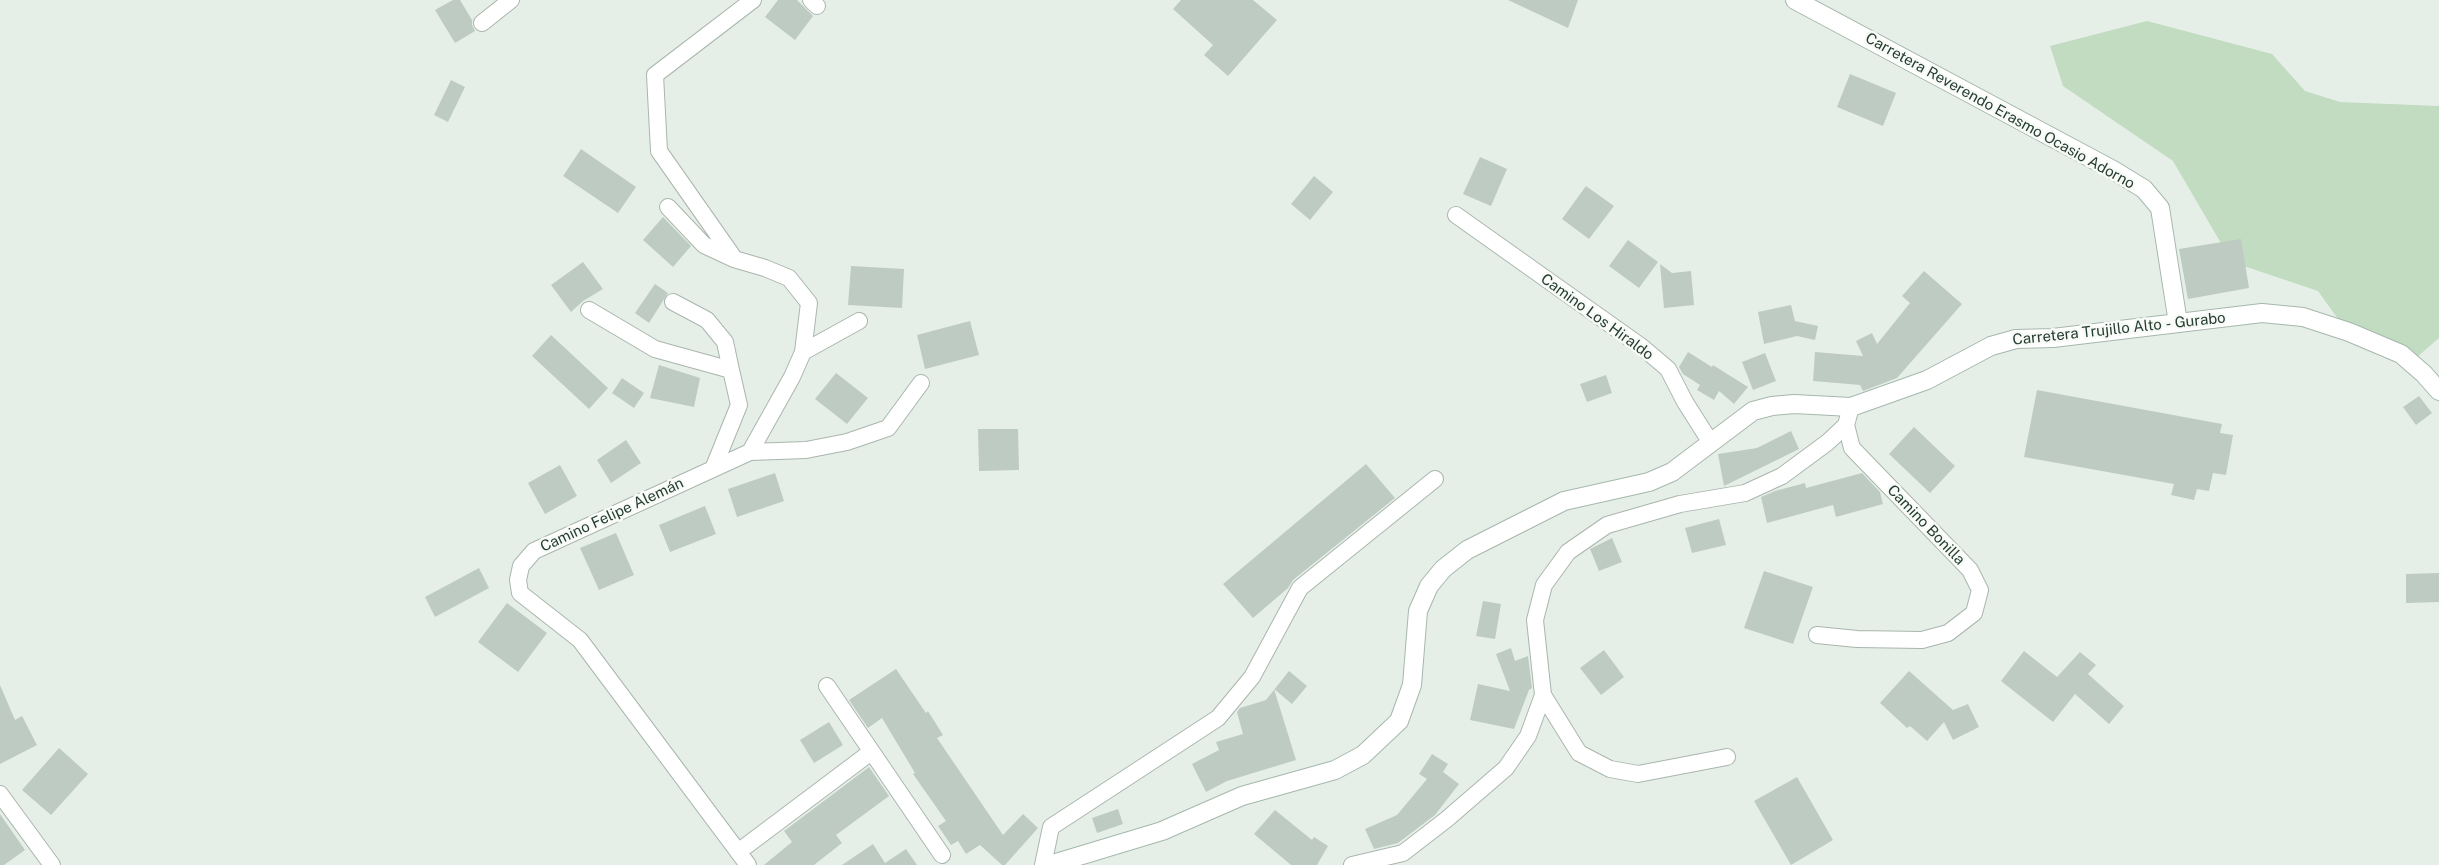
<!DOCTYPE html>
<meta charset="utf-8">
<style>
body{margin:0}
canvas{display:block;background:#e6eee8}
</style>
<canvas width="2439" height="865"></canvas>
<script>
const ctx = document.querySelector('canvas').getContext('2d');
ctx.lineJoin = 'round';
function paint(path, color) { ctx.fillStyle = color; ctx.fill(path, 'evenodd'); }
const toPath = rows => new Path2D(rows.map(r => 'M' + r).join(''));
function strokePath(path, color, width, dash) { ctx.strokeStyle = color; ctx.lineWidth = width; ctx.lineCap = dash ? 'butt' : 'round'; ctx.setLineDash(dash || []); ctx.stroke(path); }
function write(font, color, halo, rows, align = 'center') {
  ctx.font = font + ' "Public Sans",sans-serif'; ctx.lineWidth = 5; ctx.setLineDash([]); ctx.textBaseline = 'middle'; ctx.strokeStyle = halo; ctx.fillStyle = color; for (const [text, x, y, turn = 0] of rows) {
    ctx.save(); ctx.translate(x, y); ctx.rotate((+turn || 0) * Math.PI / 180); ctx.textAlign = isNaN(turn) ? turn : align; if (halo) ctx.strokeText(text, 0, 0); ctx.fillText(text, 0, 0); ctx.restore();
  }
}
paint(toPath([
 [2147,21,2272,54,2305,91,2340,102,2439,106,2439,338,2417,357,2338,319,2318,291,2232,262,2173,161,2063,86,2050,46]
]), '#c1dcc1');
paint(toPath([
 [453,0,460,0,472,20,472,25,475,31,455,43,435,10],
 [778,0,797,0,813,16,795,40,765,17],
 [1181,0,1253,0,1277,20,1228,76,1204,55,1213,45,1173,9],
 [1508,0,1578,0,1568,28],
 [1850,74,1896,93,1883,126,1837,107],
 [451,80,465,87,448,122,434,115],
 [581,149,636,187,618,213,563,176],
 [1480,157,1507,169,1491,206,1463,194],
 [1314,176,1333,192,1310,220,1291,204],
 [1586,186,1614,206,1589,239,1562,219],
 [663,217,691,246,673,267,643,240],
 [2241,239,2249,288,2188,299,2179,249],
 [1628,240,1658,262,1639,288,1609,266],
 [583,262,603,289,583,301,571,312,551,285],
 [1660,264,1672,273,1691,271,1694,305,1664,308],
 [851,266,904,269,902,308,848,305],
 [1924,271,1962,304,1897,378,1863,391,1860,385,1813,381,1815,352,1863,356,1856,341,1872,333,1877,344,1910,303,1902,296],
 [655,284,668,293,649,323,635,313],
 [1791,305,1795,321,1818,326,1815,340,1797,336,1764,344,1758,312],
 [970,321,979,355,925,369,917,335],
 [551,335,608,388,589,409,532,356],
 [1688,352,1712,367,1713,365,1748,387,1734,404,1719,391,1714,400,1697,390,1700,385,1683,374,1679,367],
 [1765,353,1776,381,1753,390,1742,362],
 [659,365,700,378,694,407,650,398],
 [836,373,868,398,847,424,815,399],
 [1606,375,1612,393,1587,402,1580,384],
 [622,378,644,393,634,408,612,393],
 [2037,390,2222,424,2220,433,2233,435,2226,475,2213,473,2209,491,2197,489,2194,500,2171,495,2174,484,2024,457],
 [2419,396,2432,413,2416,425,2403,407],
 [1914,427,1955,466,1930,493,1889,454],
 [978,429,1018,429,1019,470,979,471],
 [1791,431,1799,449,1724,486,1718,454,1757,448],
 [626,440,641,463,611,483,597,460],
 [1366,464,1395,498,1293,580,1288,588,1253,618,1223,584],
 [560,465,577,496,545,514,528,483],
 [775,473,784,501,737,517,728,489],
 [1862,473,1880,492,1883,504,1836,517,1833,505,1767,523,1761,497,1775,491,1805,483,1806,488],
 [705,506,716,534,670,552,659,525],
 [1719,519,1726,545,1692,553,1685,528],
 [616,533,634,575,599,590,580,548],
 [1612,538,1622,562,1599,571,1590,549],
 [479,568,489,588,435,617,425,597],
 [1764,571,1813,587,1793,644,1744,628],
 [2439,573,2439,602,2406,603,2406,574],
 [1483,601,1501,604,1495,639,1476,636],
 [507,603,547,633,518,672,478,642],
 [1511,648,1515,661,1528,656,1532,688,1529,690,1514,729,1470,720,1478,684,1510,691,1496,654],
 [1604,650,1624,677,1601,695,1580,668],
 [2024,651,2057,677,2080,652,2096,665,2088,674,2124,706,2109,724,2075,694,2053,722,2001,681],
 [896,669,926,713,928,711,943,735,937,738,1003,835,1023,814,1038,828,1005,865,1002,865,980,845,966,854,958,841,951,845,938,826,946,821,913,774,915,773,882,718,868,728,849,700],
 [1289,671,1307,686,1292,704,1274,689,1296,760,1227,781,1206,792,1192,764,1219,750,1216,742,1243,734,1237,712,1240,708,1266,700],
 [1909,671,1953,710,1968,704,1979,727,1953,740,1944,722,1927,741,1910,726,1907,728,1880,703],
 [0,685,15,720,22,716,37,745,0,764],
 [829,722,843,745,814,763,800,740],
 [59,748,88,774,51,815,22,790],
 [1432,754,1448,764,1443,772,1459,784,1435,815,1398,843,1374,849,1365,829,1397,815,1427,779,1419,774],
 [869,767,889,796,836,835,842,843,814,865,764,865,792,842,784,831],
 [1797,777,1833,840,1791,865,1754,801],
 [1118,809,1123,824,1097,833,1092,818],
 [1275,810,1312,840,1314,837,1328,846,1317,865,1291,865,1254,834],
 [0,814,25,850,4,865,0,865],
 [873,844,885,863,906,849,917,865,842,865]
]), '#becbc3');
const street = toPath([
 [811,0,817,6],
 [482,23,511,0],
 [668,207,704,245,734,259,765,268,789,278,809,303,803,352,792,377,750,452,534,551,521,566,518,580,520,593,580,640,748,865],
 [1456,215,1642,347,1668,369,1685,402,1711,443],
 [734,258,659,151,655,75,753,0],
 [673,302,707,320,725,342,731,370],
 [589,310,655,349,731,370,739,405,713,469],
 [803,352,859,321],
 [750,452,806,450,847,442,888,428,921,383],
 [1817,635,1857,639,1922,640,1948,633,1974,613,1980,590,1970,570,1852,448,1846,425],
 [827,686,942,855],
 [1727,757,1638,774,1610,769,1579,753,1543,695,1535,620,1544,585,1568,552,1607,525,1680,504,1745,493,1782,476,1828,442,1846,425,1851,407],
 [0,794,52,865],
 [738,852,871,752],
 [1043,865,1051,827,1218,718,1252,677,1300,588,1435,479],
 [1352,865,1403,853,1447,819,1506,768,1528,736,1543,695]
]);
const secondary = toPath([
 [1795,0,2113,170,2144,189,2160,208,2178,323],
 [1049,865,1162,831,1242,796,1335,770,1363,755,1399,721,1412,685,1418,611,1429,586,1443,569,1467,550,1564,501,1649,482,1672,472,1753,411,1772,406,1794,404,1851,407,1927,380,1991,346,2016,339,2053,338,2262,313,2303,317,2349,332,2401,354,2424,374,2439,391]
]);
strokePath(street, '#a9b6ad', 18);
strokePath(secondary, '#a5b8ad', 20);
strokePath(street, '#fff', 16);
strokePath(secondary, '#fff', 18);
write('15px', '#263e31', '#f7faf7', [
 ["Carretera Reverendo Erasmo Ocasio Adorno",2000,111,29],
 ["Camino Los Hiraldo",1597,317,36],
 ["Carretera Trujillo Alto - Gurabo",2119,329,-6],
 ["Camino Felipe Alemán",612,515,-25],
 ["Camino Bonilla",1926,525,46]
]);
</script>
